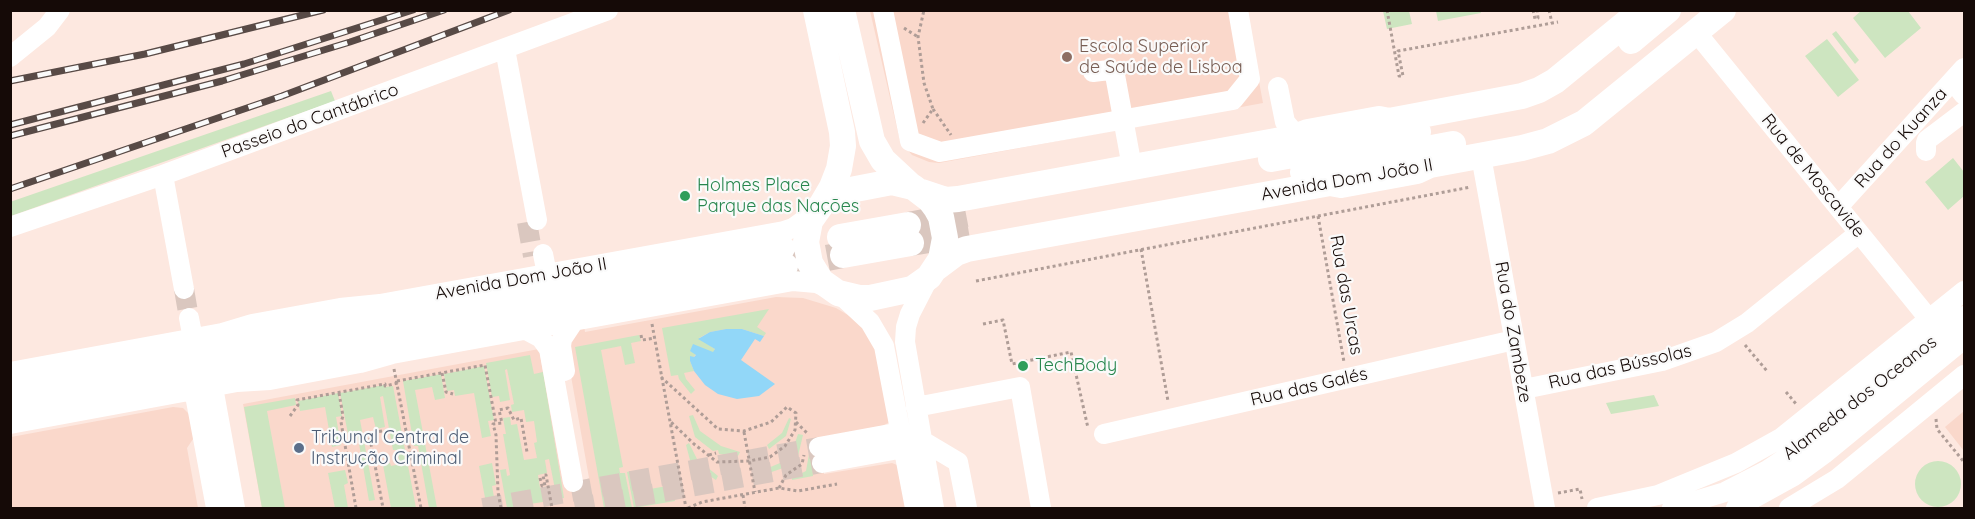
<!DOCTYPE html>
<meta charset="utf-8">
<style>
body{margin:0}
#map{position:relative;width:1975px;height:519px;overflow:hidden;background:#fde8e0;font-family:Quicksand,sans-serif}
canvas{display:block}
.frame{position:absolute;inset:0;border:12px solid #150a07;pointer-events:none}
</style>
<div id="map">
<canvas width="1975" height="519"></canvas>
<div class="frame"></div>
</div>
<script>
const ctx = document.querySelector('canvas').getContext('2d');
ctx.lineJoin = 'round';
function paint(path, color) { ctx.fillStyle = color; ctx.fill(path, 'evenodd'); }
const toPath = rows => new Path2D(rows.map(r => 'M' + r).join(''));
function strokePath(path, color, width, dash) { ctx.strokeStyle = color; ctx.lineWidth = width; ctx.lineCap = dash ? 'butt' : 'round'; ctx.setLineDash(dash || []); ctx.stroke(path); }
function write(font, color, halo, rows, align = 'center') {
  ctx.font = font + ' Quicksand,sans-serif'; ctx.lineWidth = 4.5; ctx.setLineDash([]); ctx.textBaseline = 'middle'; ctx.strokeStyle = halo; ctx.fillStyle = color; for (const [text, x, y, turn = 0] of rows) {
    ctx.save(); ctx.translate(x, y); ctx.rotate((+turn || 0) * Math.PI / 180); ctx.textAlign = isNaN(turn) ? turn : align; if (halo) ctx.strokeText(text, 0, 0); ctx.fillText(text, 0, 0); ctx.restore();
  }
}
paint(toPath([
 [870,11,1246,11,1263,103,939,163,929,162,912,155,900,141],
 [776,297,803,298,836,308,858,321,876,346,890,422,882,426,818,438,824,474,892,463,897,465,909,508,262,508,243,404,539,349,563,483,585,480,589,478,565,342,584,326,585,332],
 [173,407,183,408,191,416,195,436,187,448,198,508,11,508,11,437],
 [1964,411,1964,451,1945,427]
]), '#fad8cb');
paint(toPath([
 [1862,10,1908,11,1921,28,1885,58,1853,18],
 [1383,11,1409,11,1412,24,1387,29],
 [1436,11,1480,11,1481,13,1438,21],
 [1836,31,1859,60,1855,64,1832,34],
 [1827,39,1859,80,1838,97,1805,56],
 [331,91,335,101,11,216,10,202],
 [1953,158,1964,172,1964,196,1948,210,1925,182],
 [769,309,757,327,766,333,764,336,742,329,726,329,710,332,699,338,715,349,713,353,693,345,696,354,690,361,694,371,684,373,686,379,695,390,691,394,679,379,678,375,671,376,662,328],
 [639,335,641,341,631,343,635,363,625,365,621,346,601,350,623,467,619,468,620,473,625,473,632,508,604,508,575,347],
 [530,355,534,374,543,372,564,498,557,499,549,459,545,460,547,473,538,475,540,488,546,487,549,501,530,504,530,508,507,508,500,470,506,469,507,476,510,475,503,434,506,434,503,418,510,417,511,425,517,424,524,460,537,458,534,443,537,442,534,421,526,422,524,410,512,412,511,405,514,404,507,369,505,370,510,400,500,402,499,396,492,397,486,363],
 [484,366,494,420,488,421,491,436,482,438,474,393,455,396,454,390,447,391,444,374],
 [441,374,445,398,435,400,432,387,415,390,437,508,429,508,418,446,414,446,403,381],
 [384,385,384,387,393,386,416,508,391,508,383,465,390,463,391,466,400,464,397,450,393,450,383,396,380,397,385,427,376,429,373,417,360,420,375,500,369,501,357,432,348,434,340,393],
 [338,393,342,416,336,417,341,445,332,447,325,407,300,411,298,401],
 [1654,395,1659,406,1611,414,1606,403],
 [295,398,296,405,267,411,285,508,262,508,244,407],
 [693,415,700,431,721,446,740,452,738,456,719,454,718,450,713,451,695,437,689,416],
 [789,418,791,419,786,436,769,449,767,445,782,433],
 [798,434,803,435,798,456,786,467,763,475,761,471,780,463,792,452],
 [689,443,697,459,718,476,716,480,691,464,686,445],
 [812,447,813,476,792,480,792,478,806,471,810,448],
 '1915 484a23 23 0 1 1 46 0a23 23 0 1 1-46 0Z',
 [492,463,496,485,492,486,496,508,487,508,479,466],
 [345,470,348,483,344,485,348,508,335,508,328,473],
 [631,471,634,492,672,485,675,501,634,508,627,472]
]), '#cde5c0');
paint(toPath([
 [726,329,742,329,764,336,760,342,755,339,741,360,775,384,759,396,737,399,718,394,705,385,694,371,690,361,690,356,694,357,696,355,690,351,693,344,713,352,715,349,698,339,710,332]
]), '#92d7f8');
strokePath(toPath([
 [527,222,533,256],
 [184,289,189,318],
 [483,508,819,447],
 [575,508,822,463]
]), '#dac7bf', 20, [20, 10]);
strokePath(toPath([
 [908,225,966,214],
 [911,243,969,233],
 [789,265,843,255]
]), '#dac7bf', 26, [26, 13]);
strokePath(toPath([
 [1387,10,1399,76,1403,76,1398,51,1558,22],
 [1533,10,1535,19,1538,18,1537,10],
 [1549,10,1552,23],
 [904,28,918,37],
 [933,109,951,135],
 [923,123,933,109,924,83,918,37,924,10],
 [1318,216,1344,362],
 [1141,249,1168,401],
 [976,281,1471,187],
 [652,324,686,508],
 [983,324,1003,320,1012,364,1071,352,1088,428],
 [641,335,642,340,655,338],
 [1745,345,1767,371],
 [394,369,421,508],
 [442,373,446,392,453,394],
 [661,377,718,429,744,431,771,422,787,407,796,413,795,430,785,446,770,457,749,461,717,462,694,444,670,421],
 [397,381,485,365,496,424],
 [1786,392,1797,405],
 [339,393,343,416,341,422,356,508],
 [290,416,298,405,297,400,385,384,385,386,398,383],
 [1936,419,1937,429,1964,462],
 [796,422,808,434],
 [382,431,369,433,383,508],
 [744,432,755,492],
 [709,455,716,453],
 [540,478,542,486,545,486,543,475,546,475,552,508],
 [779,488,786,475,802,464,804,455],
 [1558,493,1580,489,1582,499],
 [743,495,745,508],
 [501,508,498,492,496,435,493,424,502,423,499,410,508,408,514,420,521,418,527,452],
 [688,508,702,502,779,488,798,491,837,484]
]), '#af9d97', 3, [3, 3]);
strokePath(toPath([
 [883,10,910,141,940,152,1233,100,1250,79,1238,10],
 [1696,32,1929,319],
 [505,49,537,220],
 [10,57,47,27,60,10],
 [1093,72,1109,70,1115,75,1132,167],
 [1953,81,1964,95],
 [1278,87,1285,122,1291,129,1292,138],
 [1926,151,1926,143,1927,140,1964,112],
 [1481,156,1545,508],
 [163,175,184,289],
 [1838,207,1964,68],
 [10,227,163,175,608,10],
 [543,254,547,274],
 [928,279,910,314,906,327,905,342,934,508],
 [841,295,870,322,884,346,915,508],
 [189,318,193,339],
 [526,330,541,338,549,349,573,482],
 [565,371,561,346,562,339,574,321],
 [10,372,222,333,252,324,340,308,380,304,784,231,793,228,815,212],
 [213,387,235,508],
 [1524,389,1662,361,1716,342,1747,323,1859,233],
 [194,390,216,508],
 [916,407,1020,387,1041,508],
 [10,424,237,382,270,380,360,363,392,354,793,281,816,283,829,288],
 [1104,434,1514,340],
 [921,440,958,462,967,508],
 [819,447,901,432],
 [822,463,904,448],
 [1597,508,1658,495,1736,463,1781,438,1964,291],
 [1672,508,1725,492,1766,471,1796,451,1964,316],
 [1736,508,1794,476,1824,454,1964,339],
 [1789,508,1837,479,1964,375]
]), '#fff', 20);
strokePath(toPath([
 [816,10,842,132,843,146,839,169,832,187,822,204],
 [842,10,872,141,883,160,912,187],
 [1631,41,1668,10],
 [1271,159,1418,132],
 [1303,172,1453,144],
 [892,182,913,187,930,200,936,208,941,217,945,238,941,259,929,277,912,289,870,298,859,298,838,293,821,281,810,263,806,242,810,221,822,204,840,192,892,182],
 [922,192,946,200,958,199,1292,138,1308,132,1379,119,1389,121,1522,96,1539,90,1555,81,1642,10],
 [840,237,908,225],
 [843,255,911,243],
 [936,268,956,253,967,249,1330,183,1341,185,1417,171,1430,165,1522,148,1548,141,1584,123,1723,10],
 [10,388,782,248],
 [10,407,785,266]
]), '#fff', 26);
const rail = toPath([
 [10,81,145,54,323,10],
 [10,125,244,64,413,10],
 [10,136,222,81,350,42,444,10],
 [10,189,282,96,509,10]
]);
strokePath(rail, '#584a46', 7);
strokePath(rail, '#fafafa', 4.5, [14]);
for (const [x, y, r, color] of [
 [1067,57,6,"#8d6e63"],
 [685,196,6,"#2e9e5b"],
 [1023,366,6,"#2e9e5b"],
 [299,448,6,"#5c6f8a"]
]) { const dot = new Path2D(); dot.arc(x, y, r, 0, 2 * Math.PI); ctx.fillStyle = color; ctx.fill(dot); strokePath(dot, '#fafafa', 2); }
write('18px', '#785e54', '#fafafa', [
 ["Escola Superior",1079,47],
 ["de Saúde de Lisboa",1079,68]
], 'left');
write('18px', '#150a07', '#fafafa', [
 ["Passeio do Cantábrico",310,121,-20],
 ["Rua do Kuanza",1901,138,-48],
 ["Rua de Moscavide",1813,176,51],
 ["Avenida Dom João II",1347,180,-10],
 ["Avenida Dom João II",521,279,-10],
 ["Rua das Urcas",1346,295,80],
 ["Rua do Zambeze",1513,332,80],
 ["Rua das Bússolas",1620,367,-13],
 ["Rua das Galés",1309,387,-13],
 ["Alameda dos Oceanos",1860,398,-38]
]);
write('18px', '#27864d', '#fafafa', [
 ["Holmes Place",697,186],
 ["Parque das Nações",697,207],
 ["TechBody",1035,366]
], 'left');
write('18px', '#4e5e75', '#fafafa', [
 ["Tribunal Central de",311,438],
 ["Instrução Criminal",311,459]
], 'left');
</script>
